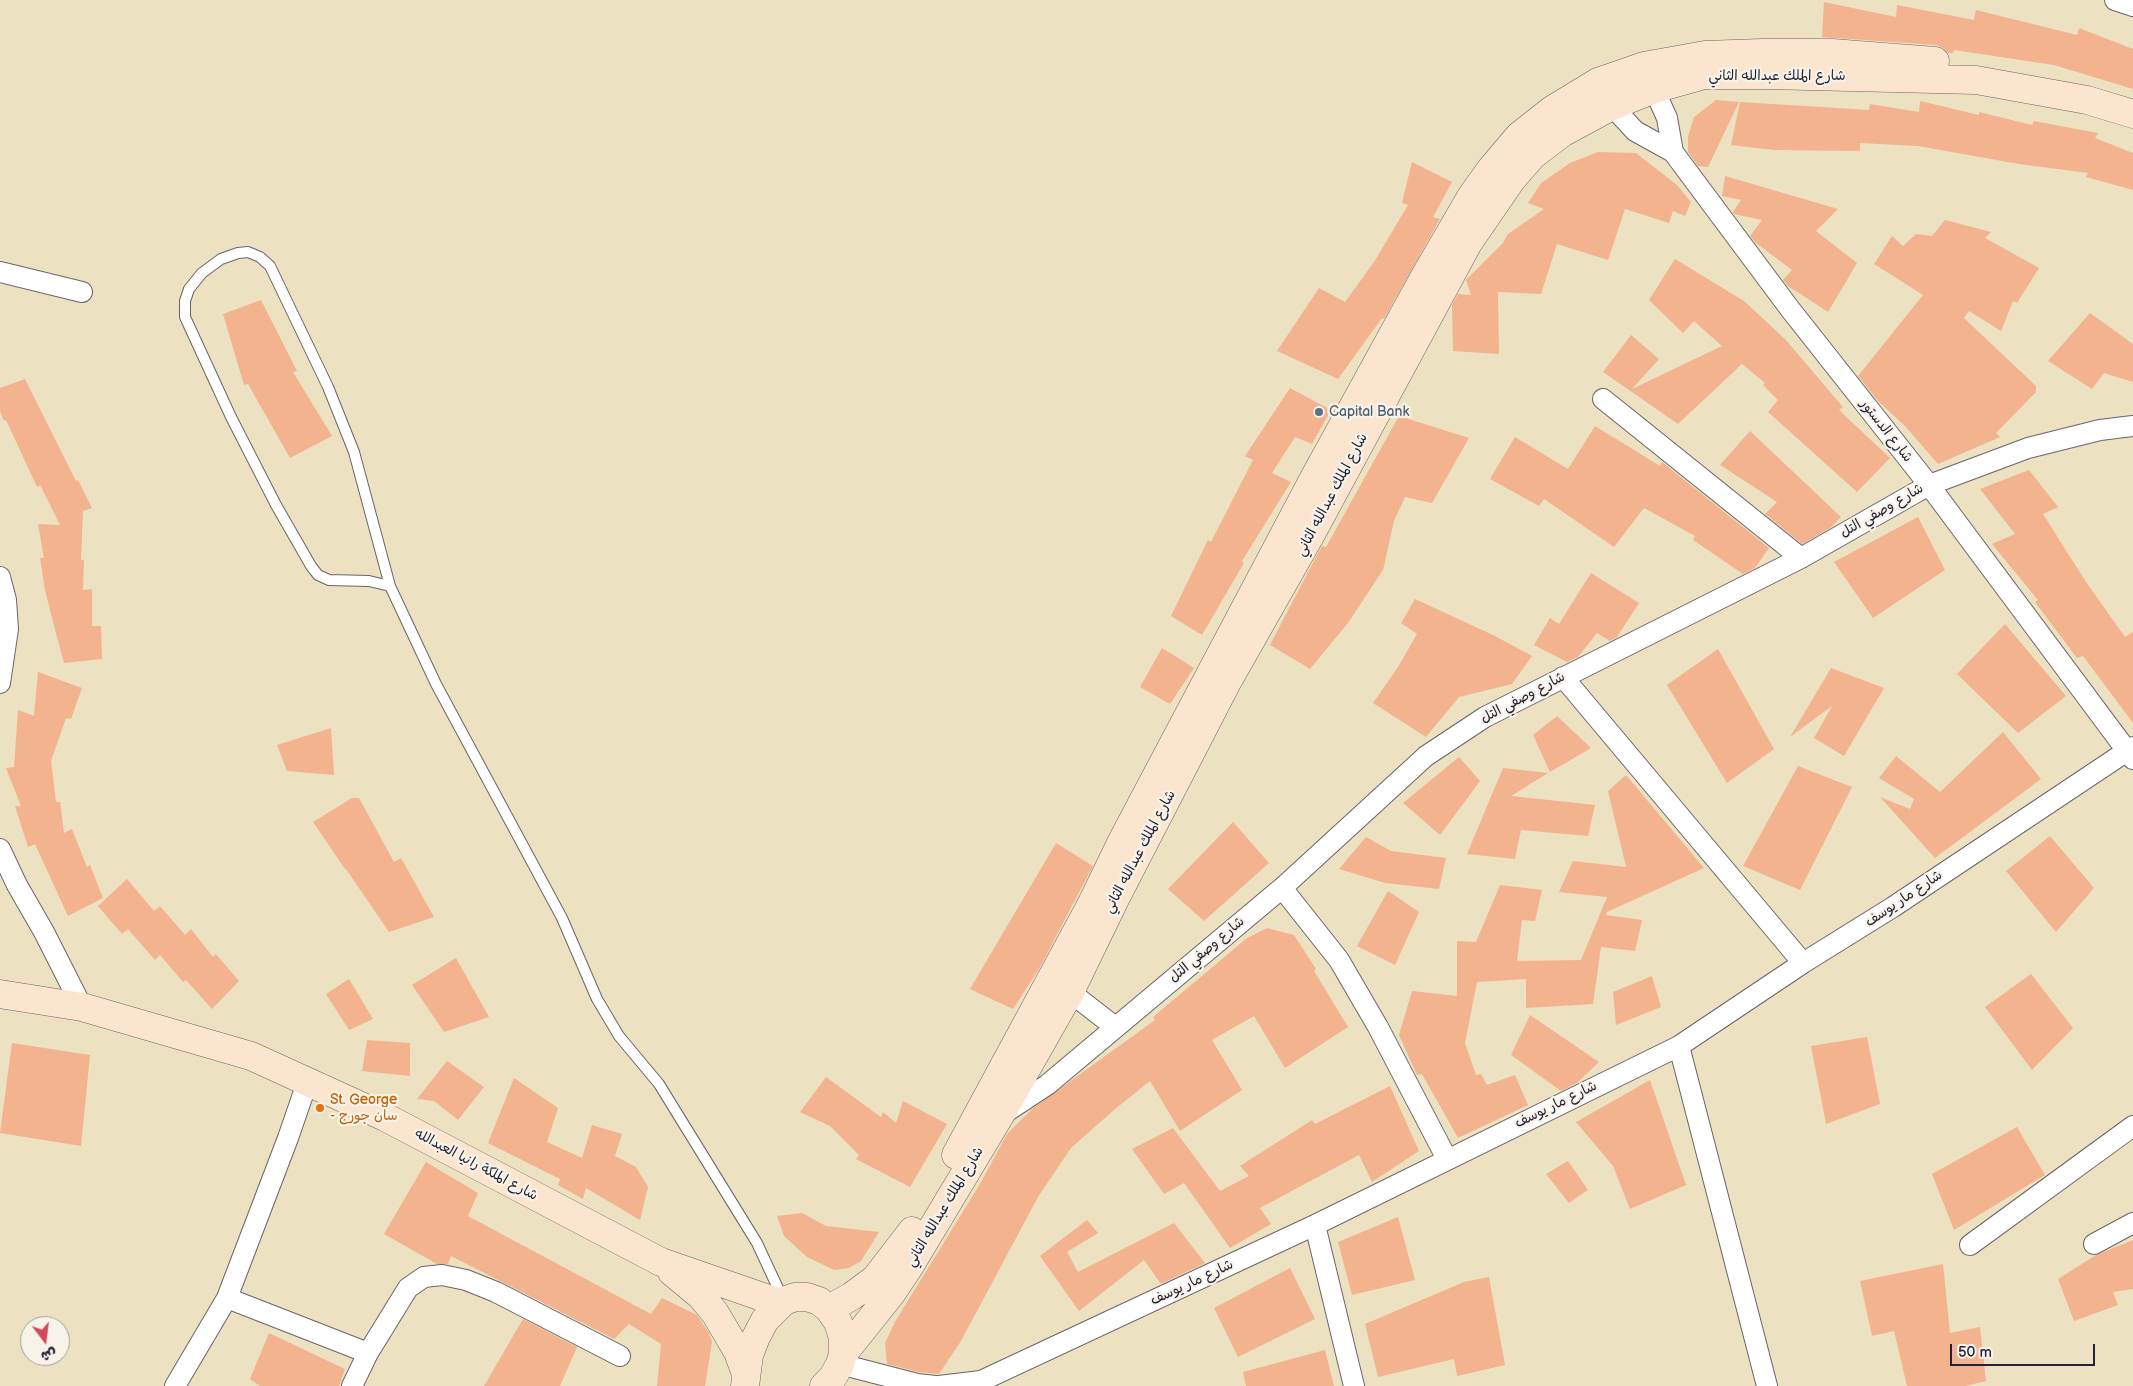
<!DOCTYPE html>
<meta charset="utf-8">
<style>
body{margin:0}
#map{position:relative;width:2133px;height:1386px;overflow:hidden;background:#ece1c1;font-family:"Balsamiq Sans","Playpen Sans Arabic",sans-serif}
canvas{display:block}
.north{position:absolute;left:20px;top:1316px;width:50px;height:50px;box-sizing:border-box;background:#f7f3e8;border:1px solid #a29fa3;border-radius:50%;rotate:165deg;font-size:14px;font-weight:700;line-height:20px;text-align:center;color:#22223b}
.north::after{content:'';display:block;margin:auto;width:18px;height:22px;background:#d1495b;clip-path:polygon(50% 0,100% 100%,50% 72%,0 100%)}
.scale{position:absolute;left:1950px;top:1344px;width:145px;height:22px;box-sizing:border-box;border:2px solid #22223b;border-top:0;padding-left:6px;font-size:15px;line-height:18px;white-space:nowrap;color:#22223b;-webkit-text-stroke:4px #f7f3e8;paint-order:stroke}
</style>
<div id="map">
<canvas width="2133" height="1386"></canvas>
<div class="north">ش</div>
<div class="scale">50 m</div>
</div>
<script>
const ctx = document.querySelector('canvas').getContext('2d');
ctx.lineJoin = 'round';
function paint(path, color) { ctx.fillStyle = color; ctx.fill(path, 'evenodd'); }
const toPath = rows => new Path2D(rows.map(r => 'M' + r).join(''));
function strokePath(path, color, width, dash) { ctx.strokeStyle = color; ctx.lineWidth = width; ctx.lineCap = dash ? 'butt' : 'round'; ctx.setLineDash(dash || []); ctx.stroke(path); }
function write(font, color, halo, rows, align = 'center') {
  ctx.font = font + ' "Balsamiq Sans","Playpen Sans Arabic",sans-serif'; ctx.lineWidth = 4.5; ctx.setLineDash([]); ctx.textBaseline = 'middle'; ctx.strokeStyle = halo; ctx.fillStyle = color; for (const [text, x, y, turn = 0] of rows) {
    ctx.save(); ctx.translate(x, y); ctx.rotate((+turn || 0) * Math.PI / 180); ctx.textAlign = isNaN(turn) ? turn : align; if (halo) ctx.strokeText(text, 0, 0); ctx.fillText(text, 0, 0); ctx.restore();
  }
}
paint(toPath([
 [1824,2,1896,17,1897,5,1974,20,1976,10,2077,35,2079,28,2133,49,2133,89,2054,65,1954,50,1953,53,1948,53,1943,48,1936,45,1822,37],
 [1716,100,1739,102,1708,167,1698,166,1688,152,1688,137,1694,117],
 [1920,101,1979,115,1979,112,2032,125,2034,121,2098,133,2095,138,2133,153,2133,190,2086,177,2088,173,2019,164,1918,146,1860,143,1860,151,1774,150,1731,145,1740,102,1869,110,1870,104,1919,112],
 [1598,152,1636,153,1677,185,1691,202,1685,216,1673,211,1669,223,1625,209,1608,260,1557,244,1541,294,1498,292,1499,354,1453,351,1452,305,1458,294,1471,295,1466,280,1503,243,1508,234,1544,209,1528,203,1541,183,1570,163],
 [1412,162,1452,182,1433,217,1440,219,1384,319,1382,318,1338,379,1277,351,1319,288,1345,302,1374,262,1408,205,1402,203],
 [1725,176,1838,209,1816,231,1857,263,1828,312,1788,286,1783,280,1792,270,1756,243,1750,236,1762,220,1734,214,1733,212,1741,200,1722,196],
 [1945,220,1991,232,1985,238,2039,268,2017,303,2013,301,2001,331,1969,311,1964,318,2036,386,2036,392,1996,433,2000,437,1938,464,1905,426,1878,401,1858,376,1923,295,1874,264,1892,236,1903,246,1916,234,1932,236],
 [1675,259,1744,301,1785,339,1843,407,1839,410,1890,458,1857,492,1768,412,1778,400,1763,385,1765,383,1742,364,1678,424,1603,372,1631,335,1659,359,1632,389,1722,346,1694,321,1683,333,1649,300],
 [261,300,297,371,293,372,332,436,290,458,248,384,244,385,223,314],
 [2090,313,2133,344,2133,382,2104,373,2092,389,2048,361],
 [25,379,76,481,78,480,92,508,83,511,81,560,84,560,83,590,92,589,92,626,101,626,102,659,64,663,54,626,45,590,40,558,44,558,38,524,60,525,40,485,37,487,6,420,4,421,0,411,0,388],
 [1290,388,1331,410,1312,444,1295,437,1272,473,1291,482,1242,561,1244,563,1202,635,1171,616,1208,540,1211,542,1253,460,1245,456],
 [1399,416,1469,438,1432,503,1405,497,1394,521,1383,570,1348,623,1310,669,1270,645,1318,553,1322,546,1326,547],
 [1595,426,1660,466,1662,462,1769,548,1755,568,1743,574,1693,540,1695,536,1644,508,1614,547,1544,499,1539,506,1490,479,1515,437,1568,469],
 [1750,431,1841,517,1830,528,1802,544,1765,514,1777,502,1720,465],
 [2029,470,2058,507,2043,514,2086,582,2125,637,2133,632,2133,723,2083,656,2077,658,2035,602,2038,600,1992,544,2015,534,1980,489],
 [1918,517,1945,570,1873,618,1834,562],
 [1591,573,1639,603,1617,637,1610,641,1597,633,1578,657,1567,662,1534,645,1550,618,1559,624],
 [1415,599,1495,636,1532,656,1512,684,1459,697,1426,737,1373,703,1398,667,1417,634,1401,623],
 [2005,624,2066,696,2018,733,1957,674],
 [1162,648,1194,668,1170,704,1140,687],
 [1718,649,1774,749,1727,783,1667,685],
 [1831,668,1884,688,1844,756,1814,738,1832,706,1790,737],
 [38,672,82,688,71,719,66,718,51,761,56,802,60,802,64,833,72,829,87,867,90,865,103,898,68,916,35,844,28,847,15,806,21,806,6,768,14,767,18,710,34,716],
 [1557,716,1591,748,1550,772,1533,735],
 [331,728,334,775,287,771,277,745],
 [2003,732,2041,779,1935,858,1880,797,1910,809,1914,799,1879,778,1896,756,1940,792],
 [1459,757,1480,781,1440,835,1403,803],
 [1798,766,1852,787,1800,890,1743,866],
 [1503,768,1548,773,1511,796,1595,805,1588,836,1521,830,1515,859,1467,854],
 [1626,775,1704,868,1607,912,1606,915,1642,920,1635,951,1601,947,1593,1004,1526,1008,1526,979,1477,982,1465,1043,1476,1075,1481,1074,1487,1085,1515,1075,1528,1105,1458,1138,1422,1074,1417,1075,1399,1035,1412,991,1457,996,1457,941,1476,942,1500,885,1542,890,1535,921,1522,920,1517,961,1581,960,1607,897,1559,892,1573,861,1626,867,1608,791],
 [352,798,359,798,394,862,401,858,434,917,389,932,346,869,345,869,313,822],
 [1233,822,1269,863,1204,921,1168,889],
 [2050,836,2094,888,2056,932,2006,871],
 [1366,837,1391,851,1446,858,1439,889,1385,883,1339,869],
 [1056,843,1093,866,1040,967,1013,1009,970,989],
 [127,879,154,911,160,906,185,935,191,929,213,957,216,954,239,981,212,1009,186,980,183,982,160,955,155,960,128,929,122,934,98,906],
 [1388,891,1419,912,1395,965,1357,946],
 [1267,928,1294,935,1316,969,1314,971,1348,1027,1285,1068,1254,1016,1212,1040,1242,1090,1180,1131,1150,1081,1114,1110,1071,1148,1038,1197,961,1341,939,1374,919,1372,887,1364,885,1343,896,1320,980,1184,1007,1134,1032,1109,1155,1020,1153,1017,1247,938],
 [456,958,489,1017,444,1032,412,985],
 [2031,974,2073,1028,2032,1070,1985,1007],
 [1652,976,1661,1007,1616,1025,1613,992],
 [349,979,373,1019,349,1030,326,994],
 [1530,1015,1599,1062,1577,1083,1561,1091,1511,1055],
 [1867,1037,1880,1104,1826,1124,1811,1046],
 [367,1040,410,1043,410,1076,362,1071],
 [12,1043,90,1055,81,1146,0,1133],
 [447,1061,484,1087,458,1120,434,1101,417,1099],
 [826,1077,881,1117,883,1112,896,1123,903,1101,947,1124,910,1187,856,1159,859,1155,830,1126,800,1112],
 [514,1078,558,1108,547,1142,582,1158,592,1125,622,1134,615,1156,636,1167,648,1187,640,1220,586,1188,583,1199,558,1185,560,1179,488,1143],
 [1650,1080,1686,1185,1630,1209,1613,1166,1576,1122],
 [1390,1086,1419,1151,1372,1182,1359,1155,1260,1208,1271,1224,1230,1248,1184,1183,1164,1194,1132,1149,1173,1128,1220,1191,1249,1176,1240,1166,1312,1120,1315,1124],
 [2017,1127,2045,1175,1954,1230,1932,1174],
 [1568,1161,1588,1190,1569,1203,1546,1174],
 [426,1162,478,1193,468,1216,651,1314,662,1298,697,1315,709,1333,712,1342,705,1386,657,1386,661,1344,629,1324,614,1339,451,1256,448,1264,437,1264,384,1234],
 [802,1213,826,1226,879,1232,861,1261,849,1268,834,1270,807,1257,784,1236,777,1216],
 [1398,1217,1415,1280,1352,1295,1338,1242],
 [1087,1220,1098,1233,1067,1252,1078,1272,1174,1223,1205,1263,1161,1284,1144,1260,1079,1311,1040,1256],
 [2133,1240,2133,1289,2113,1292,2118,1305,2074,1321,2058,1279,2096,1255],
 [1943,1264,1950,1333,1980,1327,1986,1381,1965,1386,1907,1386,1894,1331,1872,1336,1860,1281],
 [1290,1268,1315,1319,1238,1357,1214,1308],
 [1489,1277,1505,1365,1457,1376,1454,1359,1378,1377,1365,1324,1464,1282],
 [523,1319,577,1347,560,1386,484,1386],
 [269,1333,345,1369,339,1386,260,1386,250,1379],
 [1325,1350,1334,1386,1246,1386,1243,1372]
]), '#f3b38e');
const lane = toPath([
 [390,586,369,581,329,580,318,575,311,566,276,505,231,417,185,317,185,301,189,289,202,273,221,259,238,253,248,252,260,257,270,266,328,387,354,452,390,586,436,684,562,918,597,999,619,1036,659,1084,757,1243,783,1299]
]);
const street = toPath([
 [2115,0,2133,6],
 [1649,78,1667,118,1673,152,1790,309,1929,485,2133,759],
 [1605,95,1612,106,1635,131,1673,152],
 [0,272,82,292],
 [1603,399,1801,558],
 [0,577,6,600,8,629,0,683],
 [1563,677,1803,963],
 [0,849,17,885,44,932,82,1007],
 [1282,888,1339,960,1378,1027,1447,1159],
 [1070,992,1115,1027],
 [1679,1046,1767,1386],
 [1000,1116,1047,1085,1282,888,1426,756,1485,717,1801,558,1929,485,2028,448,2100,430,2133,426],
 [1315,1225,1354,1386],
 [2094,1244,2133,1223],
 [1970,1245,2133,1126],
 [227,1298,368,1353,352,1386],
 [368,1353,408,1288,424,1277,442,1275,466,1280,496,1292,620,1356],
 [840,1364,917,1384,935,1386],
 [175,1386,227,1298,288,1138,307,1083],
 [939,1386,981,1381,1315,1225,1679,1046,1803,963,1893,907,2133,747]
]);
const secondary = toPath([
 [0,994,82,1007,251,1056,385,1117,661,1262,780,1303],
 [956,1155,1090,907,1122,841,1313,480,1425,276,1471,197,1491,169,1519,136,1552,110,1598,82,1644,66,1705,55,1762,53,1832,53,1935,61],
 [672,1272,701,1296,715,1313,738,1352,746,1374],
 [829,1309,852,1296,875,1279,912,1231],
 [843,1354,891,1294,909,1267,999,1117,1070,992,1116,897,1227,682,1311,534,1468,243,1512,179,1533,155,1562,133,1612,106,1654,89,1704,75,1767,75,1976,80,2087,100,2133,114],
 [745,1386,749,1355,756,1337,765,1320,784,1301,795,1297,807,1297,819,1301,829,1309,838,1322,843,1338,843,1354,840,1364,833,1377,824,1386]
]);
strokePath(lane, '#69656a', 12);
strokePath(street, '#69656a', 22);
strokePath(secondary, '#69656a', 29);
strokePath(lane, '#fff', 10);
strokePath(street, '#fff', 20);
strokePath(secondary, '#fce5cf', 28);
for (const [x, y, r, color] of [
 [1319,412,5,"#5c6f8a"],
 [320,1108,5,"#e8710a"]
]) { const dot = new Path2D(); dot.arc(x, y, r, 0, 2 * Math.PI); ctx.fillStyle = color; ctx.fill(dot); strokePath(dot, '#f7f3e8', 2); }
write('14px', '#22223b', '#f7f3e8', [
 ["شارع الملك عبدالله الثاني",1777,76],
 ["شارع الدستور",1886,431,52],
 ["شارع الملك عبدالله الثاني",1332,495,-62],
 ["شارع وصفي التل",1882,511,-30],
 ["شارع وصفي التل",1523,698,-28],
 ["شارع الملك عبدالله الثاني",1140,852,-62],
 ["شارع مار يوسف",1904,899,-34],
 ["شارع وصفي التل",1207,950,-40],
 ["شارع مار يوسف",1556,1105,-26],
 ["شارع الملكة رانيا العبدالله",476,1165,28],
 ["شارع الملك عبدالله الثاني",945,1207,-59],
 ["شارع مار يوسف",1192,1283,-25]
]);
write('14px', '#4e5e75', '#f7f3e8', [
 ["Capital Bank",1329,412]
], 'left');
write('14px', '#c56008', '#f7f3e8', [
 ["St. George",330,1100],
 ["- سان جورج",330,1116]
], 'left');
</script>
